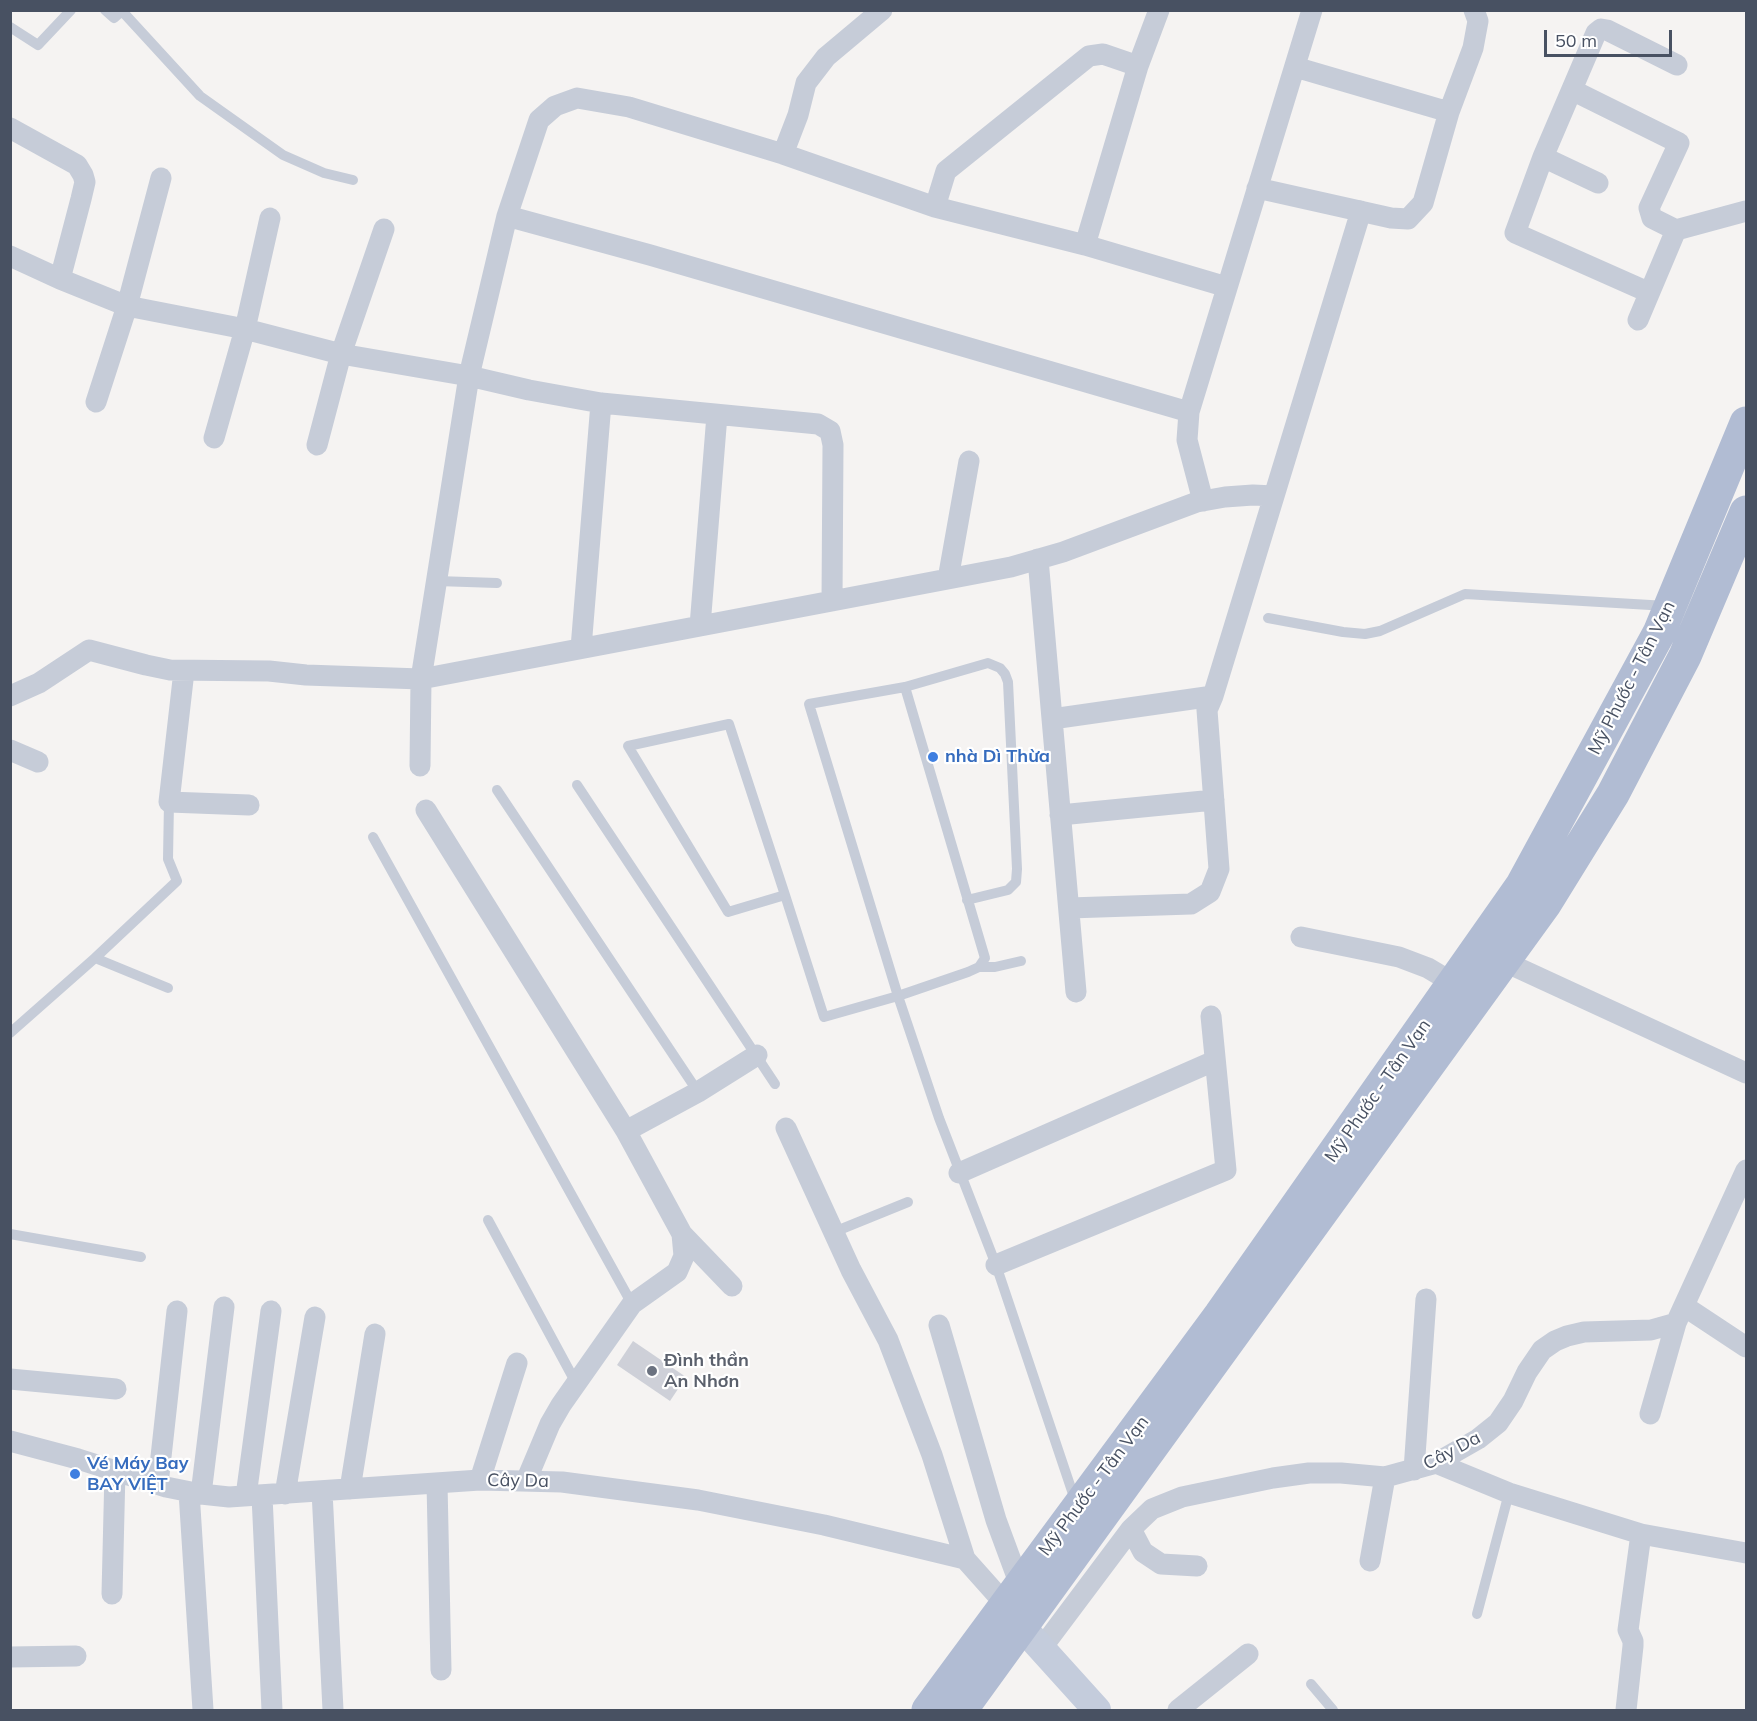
<!DOCTYPE html>
<meta charset="utf-8">
<style>
body{margin:0}
#map{position:relative;width:1757px;height:1721px;overflow:hidden;background:#f5f3f2;font-family:Mulish,sans-serif}
canvas{display:block}
.frame{position:absolute;inset:0;border:12px solid #485162;pointer-events:none}
.scale{position:absolute;left:1544px;top:30px;width:128px;height:27px;box-sizing:border-box;border:3px solid #485162;border-top:0;padding-left:8px;font-size:18px;line-height:21px;white-space:nowrap;color:#485162;-webkit-text-stroke:4px #fff;paint-order:stroke}
</style>
<div id="map">
<canvas width="1757" height="1721"></canvas>
<div class="frame"></div>
<div class="scale">50 m</div>
</div>
<script>
const ctx = document.querySelector('canvas').getContext('2d');
ctx.lineJoin = 'round';
function paint(path, color) { ctx.fillStyle = color; ctx.fill(path, 'evenodd'); }
const toPath = rows => new Path2D(rows.map(r => 'M' + r).join(''));
function strokePath(path, color, width, dash) { ctx.strokeStyle = color; ctx.lineWidth = width; ctx.lineCap = dash ? 'butt' : 'round'; ctx.setLineDash(dash || []); ctx.stroke(path); }
function write(font, color, halo, rows, align = 'center') {
  ctx.font = font + ' Mulish,sans-serif'; ctx.lineWidth = 4.5; ctx.setLineDash([]); ctx.textBaseline = 'middle'; ctx.strokeStyle = halo; ctx.fillStyle = color; for (const [text, x, y, turn = 0] of rows) {
    ctx.save(); ctx.translate(x, y); ctx.rotate((+turn || 0) * Math.PI / 180); ctx.textAlign = isNaN(turn) ? turn : align; if (halo) ctx.strokeText(text, 0, 0); ctx.fillText(text, 0, 0); ctx.restore();
  }
}
paint(toPath([
 [633,1341,686,1377,670,1401,617,1365]
]), '#ced0d8');
strokePath(toPath([
 [105,10,114,18,123,10],
 [122,11,200,96,283,155,324,173,353,180],
 [10,27,38,45,71,10],
 [437,581,497,583],
 [1268,618,1343,632,1365,634,1380,631,1465,594,1667,606],
 [577,785,775,1084],
 [497,790,698,1092],
 [373,837,632,1304],
 [785,895,728,912,628,746,729,724,785,895,824,1017,898,996,968,972,979,967,985,958,905,687],
 [967,900,1008,890,1016,882,1017,869,1008,682,1005,674,1000,668,988,663,905,687,809,704,898,996,939,1118,996,1265,1075,1500],
 [95,958,177,881,168,859,169,802],
 [979,967,995,967,1021,961],
 [10,1033,95,958,168,988],
 [488,1220,576,1383],
 [834,1232,908,1202],
 [10,1234,141,1257],
 [1477,1614,1509,1493],
 [1311,1684,1333,1710]
]), '#c6ccd8', 10);
strokePath(toPath([
 [1295,67,1449,112],
 [1572,90,1679,143,1649,208,1652,218,1676,230,1746,211],
 [10,128,77,165,83,175,85,182,81,199,60,279],
 [783,154,798,115,806,83,826,57,882,10],
 [1543,157,1598,183],
 [1257,188,1391,218,1408,219,1423,203,1449,112,1473,48,1478,21,1474,10],
 [935,207,946,171,1089,56,1103,54,1138,66],
 [507,216,650,255,1189,412],
 [1085,245,1138,66,1159,10],
 [10,256,60,279,127,306,245,329,341,354,469,376,529,390,601,403,818,424,830,431,833,445,832,601],
 [1648,292,1515,233,1543,157,1596,33,1601,29,1607,30,1677,65],
 [1638,320,1676,230],
 [96,402,127,306,161,178],
 [214,438,245,329,270,218],
 [317,445,341,354,384,229],
 [1203,501,1187,440,1189,412,1312,10],
 [1038,559,1076,992],
 [948,579,969,461],
 [700,626,717,415],
 [581,648,601,403],
 [184,671,169,802,249,805],
 [10,696,39,683,89,650,146,665,170,670,269,671,306,675,421,679,1011,567,1063,552,1197,502,1225,497,1253,495,1274,496],
 [1052,719,1213,696],
 [10,750,38,762],
 [420,766,421,679,469,376,507,216,539,120,555,106,577,98,629,107,783,154,935,207,1085,245,1227,287],
 [426,810,626,1131,682,1234,684,1256,677,1272,632,1304,561,1405,550,1424,526,1481],
 [1060,815,1214,800],
 [1069,908,1191,904,1210,892,1219,869,1207,710,1213,696,1361,211],
 [1301,937,1399,957,1428,968,1453,983],
 [1503,961,1746,1073],
 [786,1128,851,1270,888,1340,932,1455,965,1559],
 [626,1131,698,1092,757,1055],
 [959,1173,1214,1061],
 [682,1234,732,1286],
 [996,1265,1226,1170,1211,1016],
 [1684,1306,1746,1347],
 [939,1325,996,1520,1020,1585],
 [10,1379,116,1389],
 [1650,1414,1676,1323],
 [10,1441,78,1459,166,1487,201,1494,229,1497,480,1480,562,1482,698,1500,824,1525,965,1559,1006,1605],
 [1436,1463,1509,1493,1641,1534,1746,1553],
 [1414,1470,1426,1299],
 [480,1480,517,1363],
 [437,1483,441,1670],
 [158,1484,177,1311],
 [350,1489,375,1334],
 [322,1491,333,1710],
 [189,1492,203,1710],
 [201,1494,224,1307],
 [285,1494,315,1317],
 [246,1496,271,1311],
 [262,1496,272,1710],
 [1131,1529,1143,1552,1161,1564,1197,1566],
 [1370,1561,1385,1477],
 [112,1594,115,1471],
 [1041,1649,1131,1529,1152,1509,1182,1497,1273,1478,1309,1473,1341,1473,1385,1477,1436,1463,1478,1439,1498,1423,1513,1401,1527,1372,1542,1350,1555,1341,1567,1336,1584,1332,1651,1330,1676,1323,1746,1170],
 [10,1657,76,1656],
 [1178,1710,1248,1654],
 [1626,1710,1633,1646,1633,1641,1628,1630,1641,1534]
]), '#c6ccd8', 21);
strokePath(toPath([
 [1022,1627,1097,1710]
]), '#c4ccdc', 28);
strokePath(toPath([
 [928,1710,1220,1315,1522,885,1659,633,1746,423],
 [961,1710,1545,904,1613,794,1685,656,1746,512]
]), '#b1bcd3', 33);
for (const [x, y, r, color] of [
 [933,757,6,"#3f7fe0"],
 [652,1371,6,"#6b7280"],
 [75,1474,6,"#3f7fe0"]
]) { const dot = new Path2D(); dot.arc(x, y, r, 0, 2 * Math.PI); ctx.fillStyle = color; ctx.fill(dot); strokePath(dot, '#fff', 2); }
write('18px', '#485162', '#fff', [
 ["Mỹ Phước - Tân Vạn",1632,678,-63],
 ["Mỹ Phước - Tân Vạn",1378,1091,-55],
 ["Cây Da",1452,1451,-28],
 ["Cây Da",518,1481,1],
 ["Mỹ Phước - Tân Vạn",1094,1486,-53]
]);
write('bold 18px', '#366cbe', '#fff', [
 ["nhà Dì Thừa",945,757],
 ["Vé Máy Bay",87,1464],
 ["BAY VIỆT",87,1485]
], 'left');
write('bold 18px', '#5b616d', '#fff', [
 ["Đình thần",664,1361],
 ["An Nhơn",664,1382]
], 'left');
</script>
